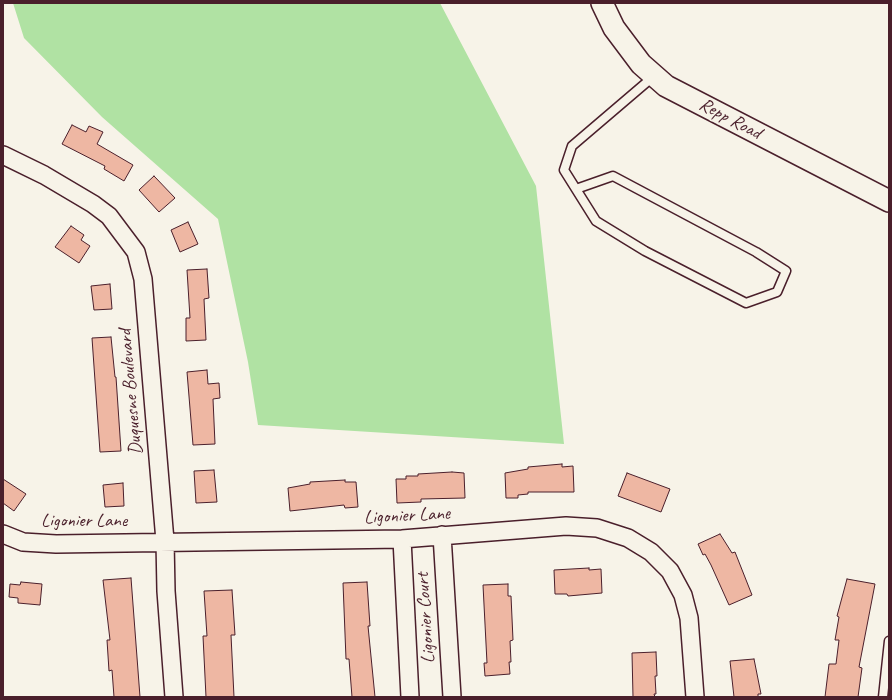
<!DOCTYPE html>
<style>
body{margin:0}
#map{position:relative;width:892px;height:700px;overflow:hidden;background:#f7f3e8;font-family:Caveat,sans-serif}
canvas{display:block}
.frame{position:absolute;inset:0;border:4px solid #4a1f2b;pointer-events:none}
</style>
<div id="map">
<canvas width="892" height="700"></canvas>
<div class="frame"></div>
</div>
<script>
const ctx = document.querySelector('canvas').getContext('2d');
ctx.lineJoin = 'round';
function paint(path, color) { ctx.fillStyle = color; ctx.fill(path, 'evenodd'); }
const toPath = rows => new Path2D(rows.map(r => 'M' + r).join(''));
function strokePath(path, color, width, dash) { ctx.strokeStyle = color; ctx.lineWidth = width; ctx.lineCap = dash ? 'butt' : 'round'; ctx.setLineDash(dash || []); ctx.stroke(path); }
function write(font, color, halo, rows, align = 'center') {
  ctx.font = font + ' Caveat,sans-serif'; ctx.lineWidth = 3.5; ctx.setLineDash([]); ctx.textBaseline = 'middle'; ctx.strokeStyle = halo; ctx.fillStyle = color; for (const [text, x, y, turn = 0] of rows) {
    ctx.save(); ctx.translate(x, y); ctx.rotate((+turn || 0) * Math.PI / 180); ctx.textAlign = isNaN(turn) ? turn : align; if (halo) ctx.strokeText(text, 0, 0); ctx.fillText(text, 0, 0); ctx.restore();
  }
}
paint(toPath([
 [13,3,440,3,536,186,564,444,258,425,248,362,218,219,102,117,24,38]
]), '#b0e2a3');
const building = toPath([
 [72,125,86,132,89,126,103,132,97,144,133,165,124,181,104,169,105,166,62,144,72,125],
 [154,176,175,198,159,212,139,190,154,176],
 [188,222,198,244,180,252,171,230,188,222],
 [71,226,84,235,81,240,90,246,79,263,55,247,71,226],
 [207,269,209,298,204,299,206,340,186,341,186,318,190,318,187,270,207,269],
 [110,284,112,309,94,310,91,286,110,284],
 [111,337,115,377,116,377,121,451,100,452,92,338,111,337],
 [207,370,208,384,219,383,220,398,213,399,215,444,193,445,187,372,207,370],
 [562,464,562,467,573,466,574,492,528,492,528,494,518,495,518,498,506,498,505,473,528,469,528,467,562,464],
 [214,470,217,502,196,503,194,471,214,470],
 [452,472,464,473,465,498,421,499,421,502,397,503,396,479,406,479,406,476,418,476,418,474,452,472],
 [627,473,670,489,661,512,618,496,627,473],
 [3,479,26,494,14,511,3,503,3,479],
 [345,480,345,482,356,482,358,507,345,508,344,505,290,511,288,488,310,484,310,482,345,480],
 [123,483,124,506,105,507,103,485,123,483],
 [720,534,732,553,735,552,752,595,729,605,711,565,705,554,703,555,698,544,720,534],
 [589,568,589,570,601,569,602,593,568,596,567,594,555,594,554,570,589,568],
 [131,578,140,697,114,697,112,670,109,671,107,640,110,640,103,580,131,578],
 [847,579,875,584,859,667,862,668,858,697,825,697,829,664,836,664,839,640,835,640,839,617,837,616,847,579],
 [21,582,42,584,40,605,18,603,18,598,9,597,10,584,20,585,21,582],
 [367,582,370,626,368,626,375,697,352,697,349,659,346,659,343,583,367,582],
 [508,584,508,596,511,596,513,640,510,641,511,662,509,662,510,674,485,676,484,663,487,663,483,585,508,584],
 [232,590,235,635,231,635,234,697,206,697,203,636,207,636,204,591,232,590],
 [656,652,657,676,655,676,656,694,654,694,655,697,633,697,632,653,656,652],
 [754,659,761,694,758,694,758,697,734,697,730,661,754,659]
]);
paint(building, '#eeb7a3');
strokePath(building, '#4a1f2b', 1);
const service = toPath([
 [576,189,613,176,756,252,786,271,777,292,746,303,645,251,596,221,564,170,572,146,654,76],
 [883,697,889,641]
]);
const minor = toPath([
 [3,155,44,175,93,204,109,216,136,252,143,279,165,541,166,591,174,697],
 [3,534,23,542,56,544,402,539,566,526,597,528,628,538,651,552,670,571,683,595,689,618,695,697],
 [442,535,452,697],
 [402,539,410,697]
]);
const tertiary = toPath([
 [602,3,614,28,641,64,666,86,889,201]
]);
strokePath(service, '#4a1f2b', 11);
strokePath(minor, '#4a1f2b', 20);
strokePath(tertiary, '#4a1f2b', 24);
strokePath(service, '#f7f3e8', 8);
strokePath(minor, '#f7f3e8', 17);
strokePath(tertiary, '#f7f3e8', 21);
write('19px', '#4a1f2b', '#f7f3e8', [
 ["Repp Road",730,119,28],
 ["Duquesne Boulevard",131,392,-95],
 ["Ligonier Lane",407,516,-3],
 ["Ligonier Lane",84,521],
 ["Ligonier Court",426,618,-94]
]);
</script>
